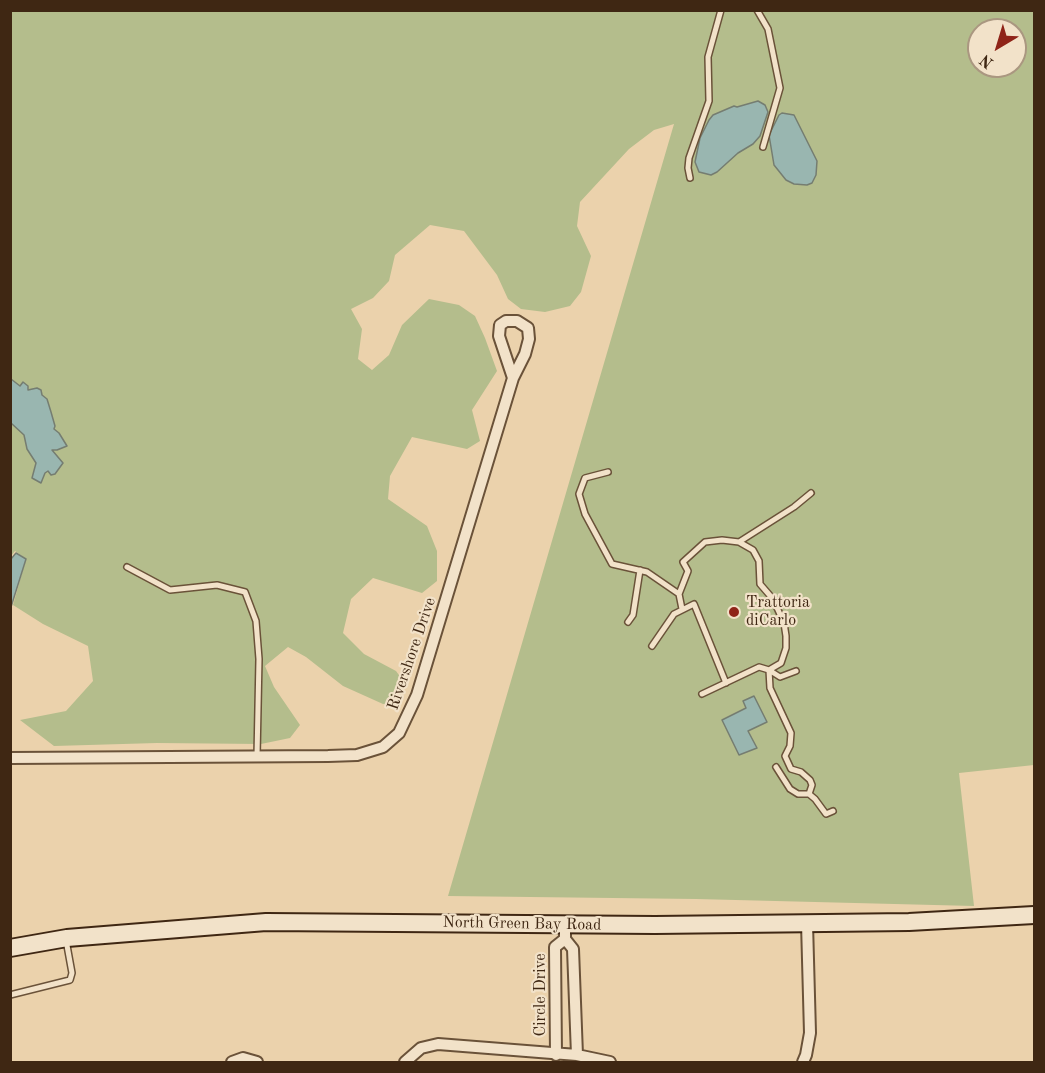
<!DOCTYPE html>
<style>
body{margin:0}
#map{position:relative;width:1045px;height:1073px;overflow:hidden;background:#ebd2ac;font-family:"Old Standard TT",serif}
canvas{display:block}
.frame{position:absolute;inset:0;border:12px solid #3f2713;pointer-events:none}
.north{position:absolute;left:967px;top:18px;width:60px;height:60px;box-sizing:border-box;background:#f2e2c9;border:2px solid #aa9780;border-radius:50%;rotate:218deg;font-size:16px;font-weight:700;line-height:24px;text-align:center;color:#3f2713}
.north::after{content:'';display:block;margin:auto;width:21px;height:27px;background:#8f2418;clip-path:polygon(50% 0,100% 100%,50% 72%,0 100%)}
</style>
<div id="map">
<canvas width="1045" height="1073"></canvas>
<div class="frame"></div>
<div class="north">N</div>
</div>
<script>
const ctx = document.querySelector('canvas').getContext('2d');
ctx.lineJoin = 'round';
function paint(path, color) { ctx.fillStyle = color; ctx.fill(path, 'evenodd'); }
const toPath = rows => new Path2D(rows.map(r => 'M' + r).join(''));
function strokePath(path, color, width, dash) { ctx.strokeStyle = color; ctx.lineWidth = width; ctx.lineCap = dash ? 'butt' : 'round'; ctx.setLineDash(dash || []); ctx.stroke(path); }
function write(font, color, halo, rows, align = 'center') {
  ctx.font = font + ' "Old Standard TT",serif'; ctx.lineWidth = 4.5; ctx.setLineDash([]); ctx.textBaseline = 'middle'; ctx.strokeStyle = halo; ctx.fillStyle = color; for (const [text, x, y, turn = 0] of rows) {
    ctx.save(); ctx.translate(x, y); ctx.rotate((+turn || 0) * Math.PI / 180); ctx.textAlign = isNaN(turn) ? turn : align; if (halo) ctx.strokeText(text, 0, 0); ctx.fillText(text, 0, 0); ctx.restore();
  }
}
paint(toPath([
 [11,11,1034,11,1034,765,959,773,974,906,696,899,448,896,674,124,654,130,629,149,580,202,577,226,591,256,581,292,570,306,545,312,521,309,508,299,497,275,464,231,430,225,395,255,389,281,373,298,351,309,362,329,358,359,372,370,389,355,402,325,429,299,459,305,475,316,485,338,497,371,472,410,480,441,467,449,412,437,390,476,388,499,427,526,437,551,437,581,422,593,373,578,351,599,343,633,364,654,396,671,404,682,399,703,383,704,343,686,306,657,288,647,265,666,274,687,300,725,290,738,261,744,157,743,54,746,20,720,66,711,93,681,88,646,43,624,13,605,26,559,15,551,11,556],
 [979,30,1015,30,1015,66,979,66]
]), '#b4bd8c');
const water = toPath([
 [758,101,765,105,768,112,760,136,753,144,738,153,717,172,711,175,699,172,695,162,700,138,709,120,713,115,734,106,737,107,758,101],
 [782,113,794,115,817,161,816,175,812,183,807,185,794,184,786,180,774,165,769,135,779,115,782,113],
 [11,379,20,386,23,382,28,386,28,390,37,388,41,390,42,395,47,399,51,412,55,426,54,429,59,433,67,446,57,450,52,450,63,463,55,474,51,475,48,471,45,473,41,483,32,478,36,463,27,449,24,435,11,423,11,379],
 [16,553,26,559,11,607,11,559,16,553],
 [754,696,767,722,748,731,757,748,739,755,722,720,746,708,743,701,754,696]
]);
paint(water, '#99b6b0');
strokePath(water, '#757d71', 1.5);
const lane = toPath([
 [757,10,768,29,780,88,763,147],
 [690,178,688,168,689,158,709,101,708,57,721,10],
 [608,472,585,478,579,494,585,514,612,564,647,572,679,594],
 [739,542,794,507,811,493],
 [127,567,170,590,217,585,245,592,256,621,259,659,257,756],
 [682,609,679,594,688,571,683,562,705,542,722,540,739,542,753,550,759,561,760,584,773,599,784,623,786,636,786,648,781,663,769,670,759,667,702,694],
 [628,622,633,615,640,570],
 [652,646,674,614,694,604,726,683],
 [769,670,770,688,791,733,790,746,785,756,791,769,801,772,810,780,812,785,809,794],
 [769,670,780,677,796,671],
 [776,767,790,789,798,794,809,794,815,799,826,814,833,811],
 [10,995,70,980,72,973,66,940]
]);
const street = toPath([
 [10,758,328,756,357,755,383,747,399,733,417,695,513,378,525,354,529,339,528,328,517,321,506,321,500,325,499,336,513,378],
 [565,925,565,939,573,949,577,1055],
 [556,1055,555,947,565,939],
 [232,1062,243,1058,257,1062],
 [405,1062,421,1048,438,1044,577,1055,610,1062],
 [803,1062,806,1055,810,1033,807,923]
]);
const secondary = toPath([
 [10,948,67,938,266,922,655,925,909,922,1034,915]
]);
strokePath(lane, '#6a5239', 8);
strokePath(street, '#6a5239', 14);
strokePath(secondary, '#3f2713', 20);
strokePath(lane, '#f2e2c9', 5);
strokePath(street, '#f2e2c9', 10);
strokePath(secondary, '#f2e2c9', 16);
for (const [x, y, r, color] of [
 [734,612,6,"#8f2418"]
]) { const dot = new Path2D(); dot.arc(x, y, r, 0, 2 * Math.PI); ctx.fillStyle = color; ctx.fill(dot); strokePath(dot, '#f2e2c9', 2); }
write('16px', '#3f2713', '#f2e2c9', [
 ["Trattoria",746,603],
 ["diCarlo",746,621]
], 'left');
write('16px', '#3f2713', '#f2e2c9', [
 ["Rivershore Drive",412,654,-71],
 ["North Green Bay Road",522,924,1],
 ["Circle Drive",541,995,-90]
]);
</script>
